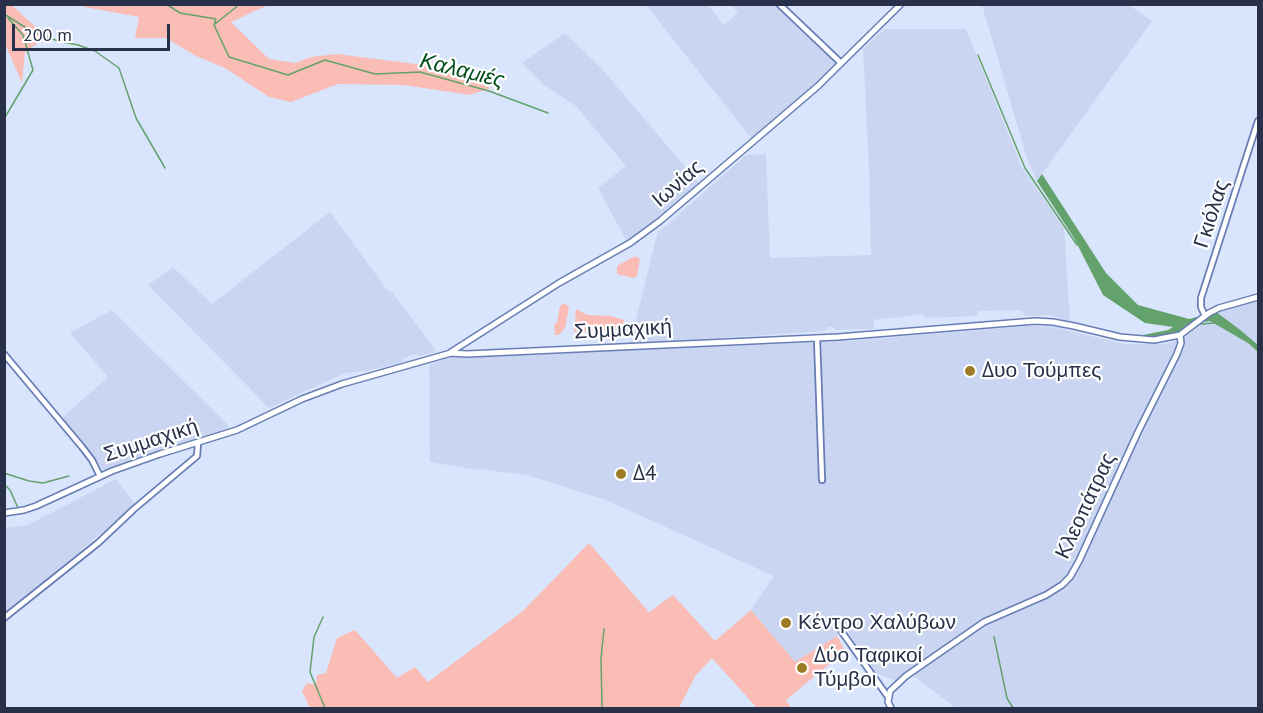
<!DOCTYPE html>
<meta charset="utf-8">
<style>
body{margin:0}
#map{position:relative;width:1263px;height:713px;overflow:hidden;background:#d9e4fd;font-family:"PT Sans",sans-serif}
canvas{display:block}
.frame{position:absolute;inset:0;border:6px solid #283149;pointer-events:none}
.scale{position:absolute;left:12px;top:24px;width:158px;height:27px;box-sizing:border-box;border:3px solid #283149;border-top:0;padding-left:8px;font-size:18px;line-height:21px;white-space:nowrap;color:#283149;-webkit-text-stroke:4px #fff;paint-order:stroke}
</style>
<div id="map">
<canvas width="1263" height="713"></canvas>
<div class="frame"></div>
<div class="scale">200 m</div>
</div>
<script>
const ctx = document.querySelector('canvas').getContext('2d');
ctx.lineJoin = 'round';
function paint(path, color) { ctx.fillStyle = color; ctx.fill(path, 'evenodd'); }
const toPath = rows => new Path2D(rows.map(r => 'M' + r).join(''));
function strokePath(path, color, width, dash) { ctx.strokeStyle = color; ctx.lineWidth = width; ctx.lineCap = dash ? 'butt' : 'round'; ctx.setLineDash(dash || []); ctx.stroke(path); }
function write(font, color, halo, rows, align = 'center') {
  ctx.font = font + ' "PT Sans",sans-serif'; ctx.lineWidth = 4.5; ctx.setLineDash([]); ctx.textBaseline = 'middle'; ctx.strokeStyle = halo; ctx.fillStyle = color; for (const [text, x, y, turn = 0] of rows) {
    ctx.save(); ctx.translate(x, y); ctx.rotate((+turn || 0) * Math.PI / 180); ctx.textAlign = isNaN(turn) ? turn : align; if (halo) ctx.strokeText(text, 0, 0); ctx.fillText(text, 0, 0); ctx.restore();
  }
}
paint(toPath([
 [646,5,708,5,724,25,738,13,732,5,774,5,836,64,802,95,751,138],
 [982,5,1129,5,1152,21,1037,181,1027,158],
 [885,29,966,29,1022,168,1064,228,1070,321,1050,315,1025,316,1021,310,979,311,976,316,925,318,922,314,875,320,874,317,874,329,836,330,833,327,828,327,824,331,630,344,658,231,666,226,746,155,766,154,770,258,871,255,869,169,863,49],
 [565,33,602,69,699,183,664,214,627,242,598,188,626,166,576,106,544,85,522,63],
 [330,212,388,291,392,292,435,349,433,353,418,356,415,354,404,358,401,363,365,371,345,373,269,408,148,285,173,267,212,304],
 [1258,300,1258,708,956,708,907,671,895,680,875,673,840,619,846,630,795,663,751,610,774,576,606,500,527,475,478,469,477,470,430,462,429,365,450,357,849,341,1030,326,1053,327,1124,344,1166,344,1183,339,1212,315,1224,308],
 [112,310,229,426,228,428,104,470,62,418,108,377,70,333],
 [116,479,135,504,33,591,5,613,5,528,28,525]
]), '#cad5f1');
paint(toPath([
 [4,5,12,5,46,37,25,52,22,83,5,44],
 [79,5,268,5,231,22,269,59,295,63,311,57,337,54,439,67,491,88,470,95,404,85,338,84,291,102,269,97,225,68,196,56,166,38,135,38,139,17,85,7],
 [635,256,640,259,637,276,633,278,617,274,617,266],
 [565,303,569,307,565,328,559,335,555,335,554,324,557,323,560,306],
 [576,309,587,315,611,316,624,320,622,330,576,332,574,331],
 [589,543,647,610,648,613,673,595,715,641,751,610,795,662,837,636,845,651,786,700,791,708,757,708,712,658,696,675,679,708,310,708,302,691,307,683,316,685,317,675,326,673,337,638,355,630,397,678,415,667,428,682,523,611]
]), '#fabdb5');
paint(toPath([
 [1042,174,1106,273,1138,305,1189,319,1216,312,1239,329,1258,345,1258,352,1248,343,1210,321,1186,325,1182,331,1167,336,1145,337,1143,335,1168,330,1173,327,1145,323,1103,295,1074,238,1037,181]
]), '#63a26b');
strokePath(toPath([
 [166,4,180,13,216,19,214,25,229,57,288,75,325,60,375,74,420,72,489,91,548,113],
 [4,14,31,31,58,41,78,45,95,51,119,68,136,118,165,168],
 [215,24,240,4],
 [978,55,1025,168,1077,245],
 [4,119,33,70,23,35,8,18],
 [1201,324,1215,323],
 [4,473,29,481,43,483,69,476],
 [4,484,10,490,18,508],
 [323,617,314,637,310,672,325,708],
 [994,637,1007,698,1013,708],
 [602,708,601,658,604,629]
]), '#63a26b', 1.5);
const minor = toPath([
 [779,4,841,63],
 [1205,316,1201,307,1201,298,1258,121],
 [817,338,822,480],
 [4,354,82,447,92,460,100,476],
 [4,618,98,543,134,509,197,456,198,443],
 [842,632,888,697]
]);
const tertiary = toPath([
 [451,352,559,283,630,243,660,221,818,86,901,4],
 [4,513,24,510,36,506,112,471,160,454,237,430,302,399,342,384,451,353,467,354,838,337,1035,321,1053,322,1074,326,1120,337,1154,340,1180,335,1209,313,1219,308,1258,297],
 [891,708,888,702,890,691,906,676,984,622,1046,595,1062,585,1070,577,1079,561,1138,432,1177,354,1181,343,1180,335]
]);
strokePath(minor, '#677db4', 8);
strokePath(tertiary, '#677db4', 8);
strokePath(minor, '#fff', 4.5);
strokePath(tertiary, '#fff', 5);
for (const [x, y, r, color] of [
 [970,371,6,"#9b7b25"],
 [621,474,6,"#9b7b25"],
 [786,623,6,"#9b7b25"],
 [802,668,6,"#9b7b25"]
]) { const dot = new Path2D(); dot.arc(x, y, r, 0, 2 * Math.PI); ctx.fillStyle = color; ctx.fill(dot); strokePath(dot, '#fff', 2); }
write('21px', '#283149', '#fff', [
 ["Ιωνίας",678,184,-41],
 ["Γκιόλας",1212,214,-72],
 ["Συμμαχική",623,330,-3],
 ["Συμμαχική",151,441,-18],
 ["Κλεοπάτρας",1086,506,-65]
]);
write('21px', '#283149', '#fff', [
 ["Δυο Τούμπες",982,371],
 ["Δ4",633,474],
 ["Κέντρο Χαλύβων",798,623],
 ["Δύο Ταφικοί",814,656],
 ["Τύμβοι",814,680]
], 'left');
write('italic 22px', '#024e1a', '#fff', [
 ["Καλαμιές",462,71,14]
]);
</script>
